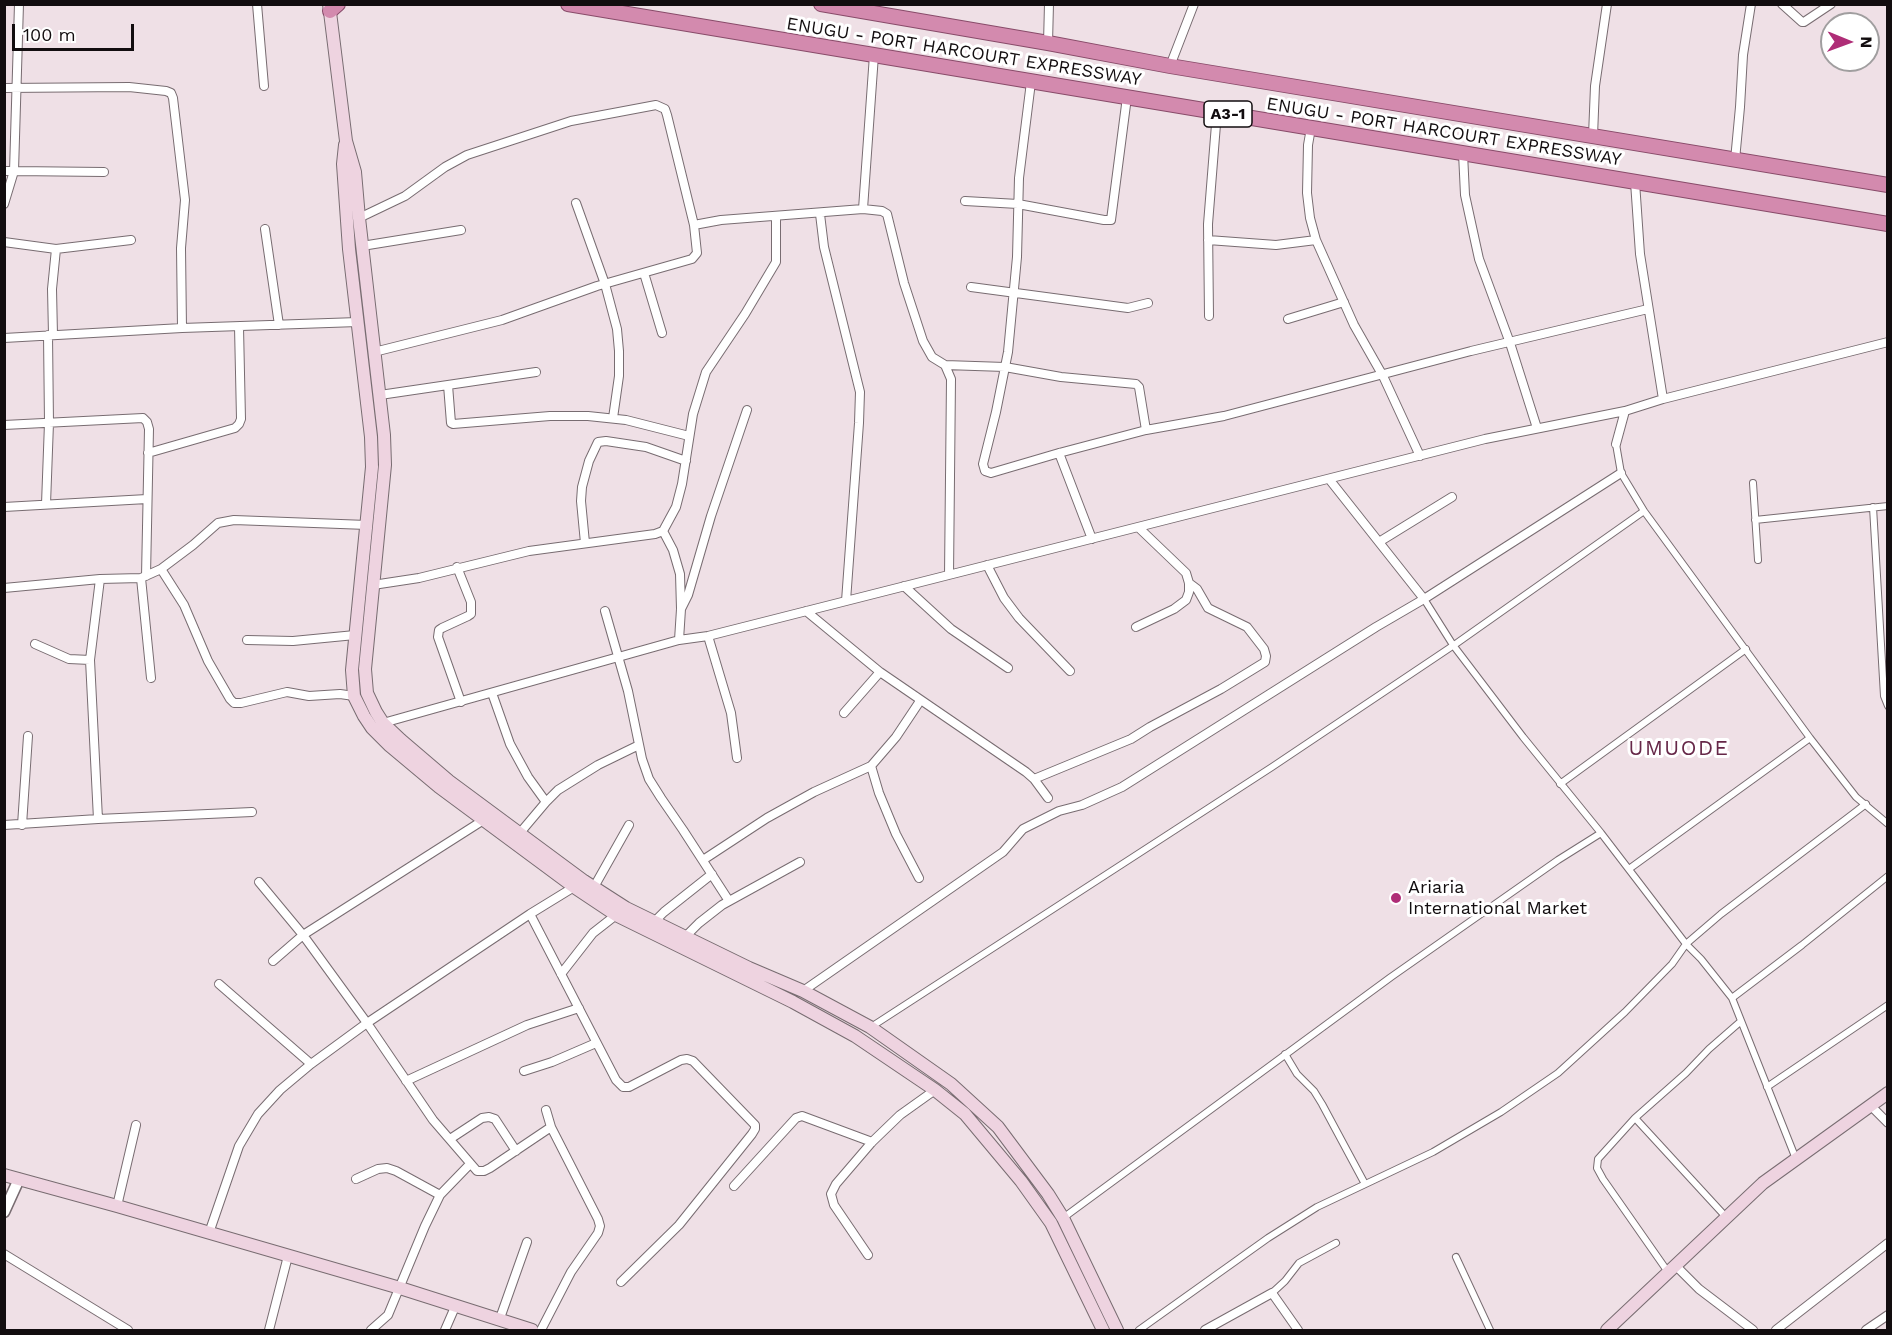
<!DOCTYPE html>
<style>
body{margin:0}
#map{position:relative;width:1892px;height:1335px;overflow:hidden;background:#efe0e6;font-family:"Work Sans",sans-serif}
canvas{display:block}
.frame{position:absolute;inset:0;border:6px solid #120d0f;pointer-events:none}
.north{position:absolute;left:1820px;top:12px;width:60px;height:60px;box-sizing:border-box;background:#fff;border:2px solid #a09e9f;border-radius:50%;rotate:91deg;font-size:16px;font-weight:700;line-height:24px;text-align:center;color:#120d0f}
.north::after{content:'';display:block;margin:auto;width:21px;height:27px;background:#af2d77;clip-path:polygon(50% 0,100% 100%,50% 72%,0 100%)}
.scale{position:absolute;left:12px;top:24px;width:122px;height:27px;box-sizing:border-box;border:3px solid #120d0f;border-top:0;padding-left:8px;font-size:18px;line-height:21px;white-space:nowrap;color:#120d0f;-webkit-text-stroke:4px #fff;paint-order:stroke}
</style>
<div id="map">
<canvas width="1892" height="1335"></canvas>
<div class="frame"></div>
<div class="north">N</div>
<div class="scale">100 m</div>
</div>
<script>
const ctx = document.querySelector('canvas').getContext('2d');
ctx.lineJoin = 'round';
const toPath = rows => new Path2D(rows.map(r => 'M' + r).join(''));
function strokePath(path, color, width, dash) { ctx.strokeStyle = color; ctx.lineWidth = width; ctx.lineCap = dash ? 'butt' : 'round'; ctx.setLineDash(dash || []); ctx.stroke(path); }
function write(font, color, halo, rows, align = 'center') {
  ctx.font = font + ' "Work Sans",sans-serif'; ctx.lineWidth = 6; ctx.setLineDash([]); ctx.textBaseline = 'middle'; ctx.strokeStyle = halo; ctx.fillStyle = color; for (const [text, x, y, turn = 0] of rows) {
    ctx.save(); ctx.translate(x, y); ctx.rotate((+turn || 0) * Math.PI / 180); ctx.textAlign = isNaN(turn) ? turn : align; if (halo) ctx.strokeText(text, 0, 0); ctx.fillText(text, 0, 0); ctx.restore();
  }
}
const pedestrian = toPath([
 [1616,444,1621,473,1644,511,1810,738,1856,797,1888,824],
 [1753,483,1758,560],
 [1873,507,1884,696,1888,706],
 [1755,520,1888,506],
 [1424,599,1453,645,1523,737,1601,833,1686,944,1701,959,1732,998,1796,1159],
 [1560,784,1746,649],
 [1629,869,1810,738],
 [1732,998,1802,945,1888,876],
 [871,1027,1272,767,1457,643,1644,511],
 [1285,1054,1297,1074,1314,1091,1322,1104,1365,1184],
 [1767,1087,1888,1005],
 [1635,1118,1726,1217],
 [1063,1218,1391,977,1558,860,1601,833],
 [1456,1257,1490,1330],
 [1668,1272,1603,1179,1597,1168,1598,1159,1635,1118,1686,1073,1709,1049,1740,1022],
 [1272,1293,1285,1281,1299,1263,1336,1243],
 [1139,1330,1268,1238,1317,1207,1433,1152,1501,1112,1558,1073,1625,1012,1672,964,1686,944,1721,914,1866,804]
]);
const minor = toPath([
 [19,4,14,171,104,172],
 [257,4,264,86],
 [1782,4,1802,22,1804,22,1831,4],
 [1048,43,1049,4],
 [1170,66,1194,4],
 [1031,82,1019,178,1017,257,1008,352,996,412,983,464,985,471,991,473,1059,453,1146,430,1224,416,1471,351,1648,309],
 [4,88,129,87,166,91,171,93,173,98,185,200,181,248,182,328],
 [1311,128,1308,145,1307,193,1310,218,1316,240,1354,325,1383,376,1420,456],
 [1593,136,1595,86,1607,4],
 [1463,153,1465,195,1479,259,1510,343,1537,428],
 [1735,160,1740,107,1743,55,1751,4],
 [4,171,14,171,4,204],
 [1635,182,1640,254,1663,399],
 [965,201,1018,204,1104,220,1111,220,1127,97],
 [576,203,605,284,617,329,619,351,619,376,613,418],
 [863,209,874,55],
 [820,214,824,247,860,392,859,423,846,601],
 [359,218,405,196,445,167,467,155,571,121,656,105,665,109,667,115,694,225,697,253,692,259,597,286,502,320,374,352],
 [694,225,721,220,863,209,882,211,887,214,904,283,923,341,932,357,945,365,951,379,949,575],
 [265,229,279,325],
 [1208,240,1276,245,1316,240],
 [4,242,56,249,131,240],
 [362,246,461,230],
 [644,273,662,333],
 [971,287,1128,308,1148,303],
 [1209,316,1208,224,1217,112],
 [1288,319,1344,302],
 [53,335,52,289,56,249],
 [4,338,182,328,358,322],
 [945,365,1005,367,1061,377,1136,384,1139,387,1146,430],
 [448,385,451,423,453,424,550,416,588,416,626,420,689,436],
 [380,395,536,372],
 [4,425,143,418,147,422,149,429,146,576],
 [1616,444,1625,411,1663,399,1888,342],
 [148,453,235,428,239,424,241,419,239,327],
 [1059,453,1092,539],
 [1329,479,1424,599],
 [46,504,49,423,48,335],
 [4,507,147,499],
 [663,531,673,550,680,574,681,609,679,640],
 [1379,542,1452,497],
 [585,543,581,501,582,487,589,461,598,442,606,441,646,447,686,461],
 [987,565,1004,598,1019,618,1070,671],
 [457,567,471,602,471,614,468,616,442,628,439,630,438,637,461,702],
 [161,569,184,605,208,661,230,699,234,703,241,703,287,692,309,696,340,694,354,696],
 [141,578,151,678],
 [373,585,419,578,529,551,655,534,663,531,676,507,682,484,693,414,706,372,745,314,776,262,776,217],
 [904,586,951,629,1008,668],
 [4,588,100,579,141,578,161,569,193,545,218,523,234,520,367,525],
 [681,609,688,595,711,516,747,410],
 [605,611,628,691,642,759,649,779,661,798,683,830,729,901],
 [806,611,880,672,1026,772,1034,779,1048,798],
 [1136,627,1174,609,1186,600,1189,592,1189,583,1186,573,1138,527],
 [708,636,731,713,737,758],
 [247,640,293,641,355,635],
 [35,644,69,659,90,660],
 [492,693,510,744,528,777,546,802],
 [844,713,880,672],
 [383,723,679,640,708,636,1485,439,1625,411],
 [871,766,879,793,896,834,919,878],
 [1034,779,1131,739,1150,727,1221,689,1265,662,1266,656,1264,649,1247,627,1212,610,1208,608,1197,589,1189,583],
 [98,819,90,660,100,579],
 [4,825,98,819,252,812],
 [22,825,28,736],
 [519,834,546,802,558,790,598,765,639,745],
 [703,860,767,818,814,792,871,766,896,737,920,701],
 [259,882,303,935,367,1023,433,1120,477,1171,484,1171,490,1168,551,1127],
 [594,887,629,825],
 [530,914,616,1080,623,1087,629,1087,681,1060,687,1059,693,1061,755,1125,755,1129,752,1134,679,1225,621,1282],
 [661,925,658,918,664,912,712,874],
 [685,937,699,923,722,905,800,862],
 [273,961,303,935,482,821],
 [561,974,593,933,616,915],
 [219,984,311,1064],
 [803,991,1003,852,1023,829,1059,811,1082,805,1122,787,1376,627,1424,599,1621,473],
 [524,1071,552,1062,596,1043],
 [406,1081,527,1025,579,1008],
 [1870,1105,1888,1123],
 [450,1139,482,1118,489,1117,495,1119,516,1151],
 [356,1179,378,1169,387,1168,396,1171,440,1195],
 [734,1186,796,1118,802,1116,872,1142],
 [117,1206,136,1125],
 [209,1233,239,1146,258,1114,280,1090,311,1064,367,1023,530,914,574,887],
 [4,1254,128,1330],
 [868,1255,834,1205,831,1194,836,1184,872,1142,900,1115,935,1090],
 [1675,1265,1699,1289,1753,1330],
 [499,1321,527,1242],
 [269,1330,288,1256],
 [371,1330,388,1315,425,1226,440,1195,470,1164],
 [445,1330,455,1307],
 [541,1330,571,1272,598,1233,600,1226,598,1219,551,1127,546,1110],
 [1205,1330,1272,1293,1298,1330],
 [1776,1330,1888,1243],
 [1866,1330,1888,1315]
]);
const tertiary = toPath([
 [4,1212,19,1179]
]);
const secondary = toPath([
 [329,4,346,141,355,172,359,218,384,435,385,465,365,669,367,693,376,712,383,723,401,740,449,781,584,881,626,908,749,968,803,991,870,1027,951,1084,998,1127,1048,1194,1063,1218,1117,1330],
 [345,145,343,164,349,249,371,437,372,467,352,670,354,696,364,716,372,728,390,746,439,787,574,887,616,915,793,1002,855,1036,935,1090,965,1114,1021,1181,1051,1223,1103,1330],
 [4,1175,117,1206,400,1288,532,1330],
 [1607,1330,1763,1183,1888,1093]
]);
const trunk = toPath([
 [568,4,1888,224],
 [821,4,1048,43,1170,66,1888,185],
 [330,11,338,4]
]);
strokePath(pedestrian, '#786c71', 8);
strokePath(minor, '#786c71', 10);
strokePath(tertiary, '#786c71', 13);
strokePath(secondary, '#786c71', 14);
strokePath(trunk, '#884b69', 16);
strokePath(pedestrian, '#fff', 6);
strokePath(minor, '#fff', 8);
strokePath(tertiary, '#fff', 10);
strokePath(secondary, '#eed3e0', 12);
strokePath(trunk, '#d38aae', 14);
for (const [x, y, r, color] of [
 [1396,898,6,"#af2d77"]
]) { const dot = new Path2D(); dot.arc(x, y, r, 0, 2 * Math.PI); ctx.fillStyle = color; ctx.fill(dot); strokePath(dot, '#fff', 2); }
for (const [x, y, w] of [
 [1228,114,48]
]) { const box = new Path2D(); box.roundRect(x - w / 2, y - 13, w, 26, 4.5); ctx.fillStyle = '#fff'; ctx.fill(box); strokePath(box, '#120d0f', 1.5); }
write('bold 16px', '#120d0f', null, [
 ["A3-1",1228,114]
]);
write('18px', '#120d0f', '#fff', [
 ["ENUGU - PORT HARCOURT EXPRESSWAY",964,52,9],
 ["ENUGU - PORT HARCOURT EXPRESSWAY",1444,132,9]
]);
write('18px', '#120d0f', '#fff', [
 ["Ariaria",1408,888],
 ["International Market",1408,909]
], 'left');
ctx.letterSpacing = '1.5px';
write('21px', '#662748', '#fff', [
 ["UMUODE",1679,749]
]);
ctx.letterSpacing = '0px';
</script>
